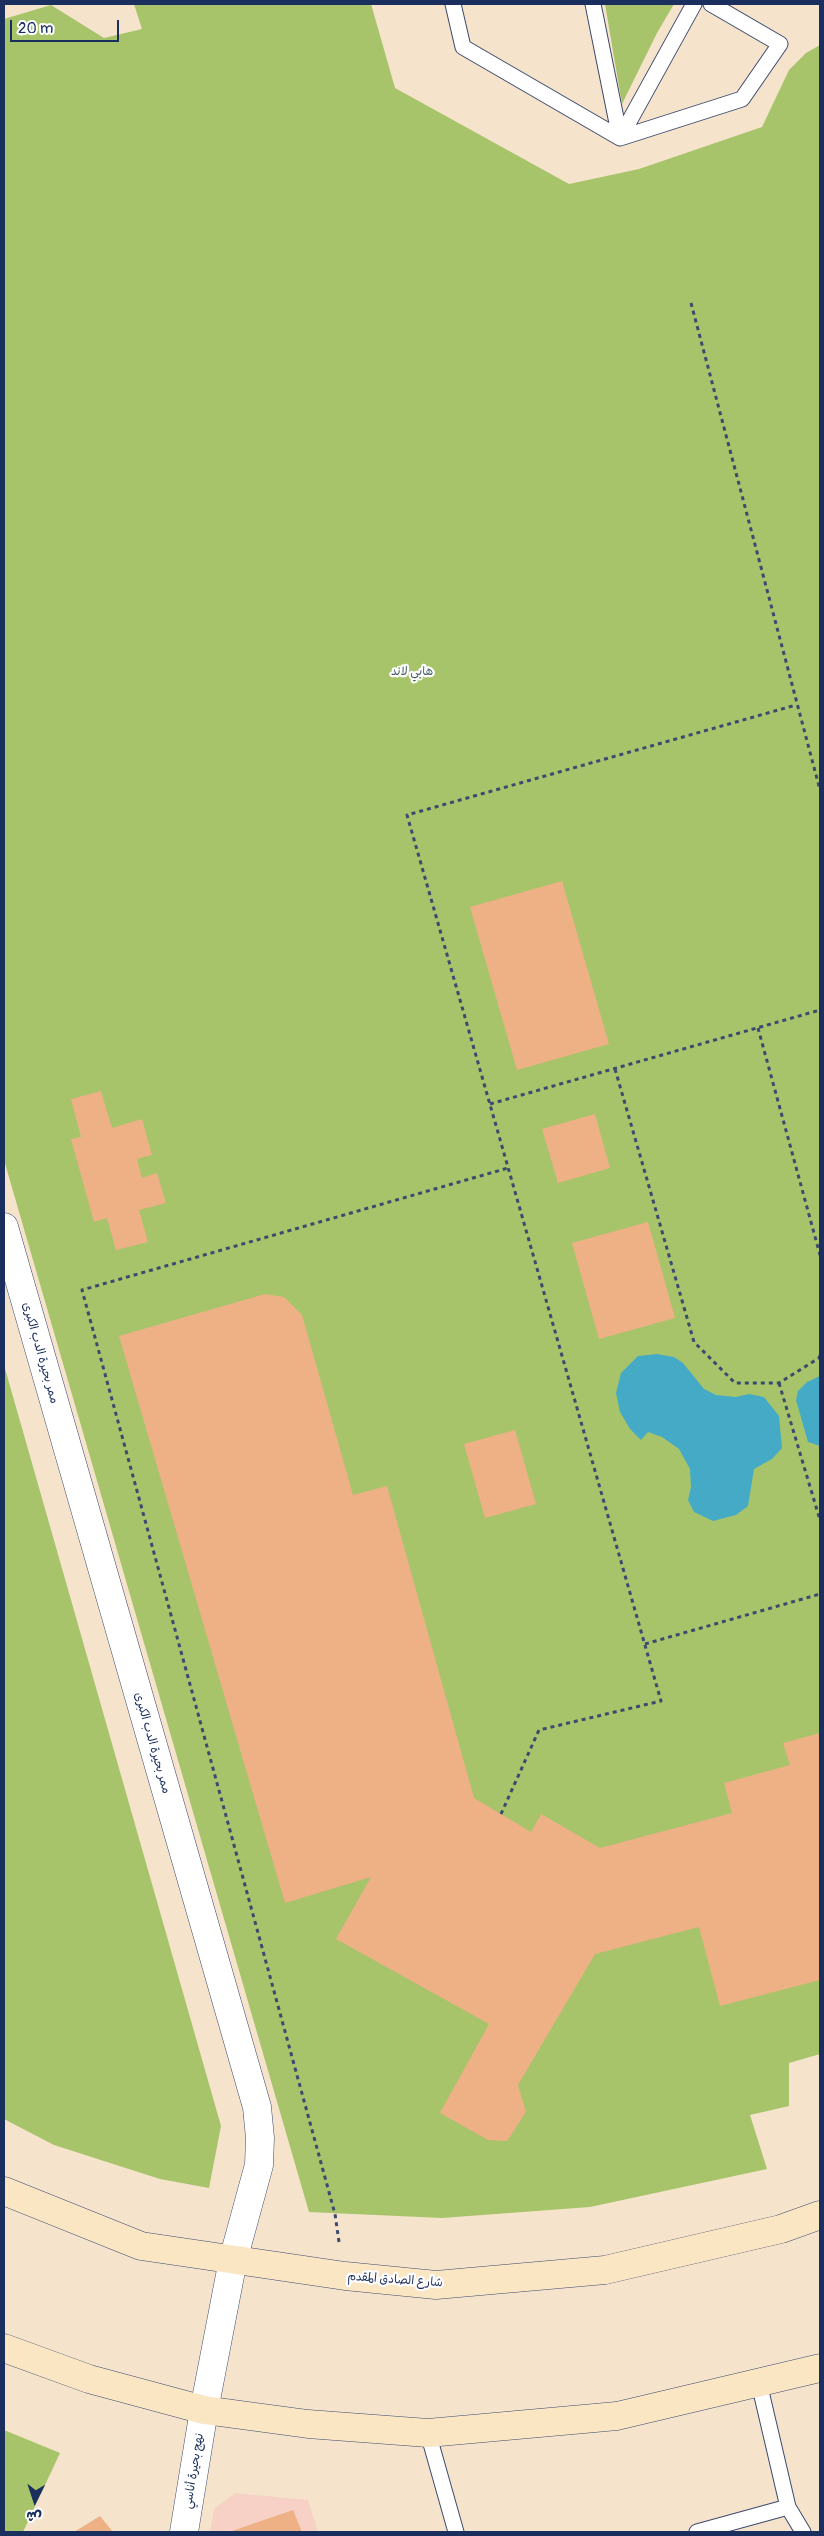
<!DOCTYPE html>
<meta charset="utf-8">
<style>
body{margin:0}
#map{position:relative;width:824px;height:2536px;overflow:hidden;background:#f5e3cb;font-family:Pangolin,"Playpen Sans Arabic",sans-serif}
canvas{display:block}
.frame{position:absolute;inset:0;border:5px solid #1b2f5e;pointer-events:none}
.north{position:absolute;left:10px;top:2476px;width:50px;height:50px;-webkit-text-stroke:4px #fff;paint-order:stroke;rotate:184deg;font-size:14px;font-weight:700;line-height:20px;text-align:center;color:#1b2f5e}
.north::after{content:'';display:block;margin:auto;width:18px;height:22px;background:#1b2f5e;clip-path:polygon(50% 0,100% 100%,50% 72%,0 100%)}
.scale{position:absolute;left:10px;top:20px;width:109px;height:22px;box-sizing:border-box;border:2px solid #1b2f5e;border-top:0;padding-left:6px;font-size:15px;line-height:18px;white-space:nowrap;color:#1b2f5e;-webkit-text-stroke:4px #fff;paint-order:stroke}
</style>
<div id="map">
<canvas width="824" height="2536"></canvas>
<div class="frame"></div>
<div class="north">ش</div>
<div class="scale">20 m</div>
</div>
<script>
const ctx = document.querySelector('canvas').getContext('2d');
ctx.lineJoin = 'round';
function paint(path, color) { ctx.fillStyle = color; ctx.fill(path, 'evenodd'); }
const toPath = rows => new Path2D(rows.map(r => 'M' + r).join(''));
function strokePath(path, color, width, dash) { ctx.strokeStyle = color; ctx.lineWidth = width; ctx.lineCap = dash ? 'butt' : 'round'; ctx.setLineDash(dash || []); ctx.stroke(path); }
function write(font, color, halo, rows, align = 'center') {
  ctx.font = font + ' Pangolin,"Playpen Sans Arabic",sans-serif'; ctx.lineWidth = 4.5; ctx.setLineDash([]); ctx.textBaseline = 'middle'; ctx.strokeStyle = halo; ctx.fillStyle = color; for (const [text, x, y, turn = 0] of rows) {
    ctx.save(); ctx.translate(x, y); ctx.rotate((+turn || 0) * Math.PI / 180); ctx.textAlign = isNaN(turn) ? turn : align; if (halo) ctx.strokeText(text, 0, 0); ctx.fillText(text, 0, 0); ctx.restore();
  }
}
paint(toPath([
 [235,2493,308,2500,318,2532,210,2532,214,2509]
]), '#f7d1c6');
paint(toPath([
 [134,4,371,4,395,88,569,184,639,169,762,127,789,70,806,53,820,45,820,2054,789,2063,789,2106,750,2115,767,2169,590,2207,442,2218,309,2212,4,1160,4,19,51,5,104,38,142,29],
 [605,4,674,4,657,33,622,104],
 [4,1365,221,2126,209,2188,160,2179,54,2145,4,2119],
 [4,2430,60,2453,23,2532,4,2532]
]), '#a7c46b');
paint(toPath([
 [657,1354,674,1357,683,1363,704,1389,716,1395,736,1397,749,1394,764,1397,779,1416,782,1448,772,1459,754,1469,748,1506,736,1515,713,1521,694,1512,688,1500,691,1487,690,1469,679,1449,662,1437,648,1432,641,1440,630,1429,620,1412,616,1393,621,1373,638,1356],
 [820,1376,820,1446,808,1442,796,1400,798,1391,807,1382]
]), '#45aac5');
paint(toPath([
 [562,881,609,1044,517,1070,470,907],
 [101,1091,112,1128,142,1119,152,1155,137,1159,142,1178,157,1173,166,1203,139,1210,148,1242,116,1250,107,1218,94,1222,71,1139,81,1137,71,1099],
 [595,1114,610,1168,558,1183,542,1129],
 [648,1222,675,1318,599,1339,572,1243],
 [265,1294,284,1297,302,1315,353,1495,387,1486,474,1798,531,1832,541,1814,600,1848,732,1813,724,1783,790,1765,783,1743,820,1733,820,1980,720,2006,699,1927,595,1954,518,2085,526,2112,507,2141,488,2140,440,2113,489,2024,336,1939,371,1877,285,1903,119,1336],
 [515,1430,536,1504,485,1518,464,1444],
 [293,2510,302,2532,229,2532],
 [100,2516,113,2532,74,2532]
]), '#edb185');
const lane = toPath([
 [453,4,463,47,620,138,742,99,780,44,711,4],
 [593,4,620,138,694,4],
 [759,2383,788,2507,803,2532],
 [428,2433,456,2532],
 [697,2532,788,2507]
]);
const street = toPath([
 [4,1227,257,2107,260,2138,259,2165,233,2260,204,2410,184,2532]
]);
const secondary = toPath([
 [4,2191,141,2246,345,2276,436,2285,605,2270,781,2229,820,2215],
 [4,2348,89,2379,204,2410,308,2424,428,2433,617,2416,820,2368]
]);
strokePath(lane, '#3c4a6e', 17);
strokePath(street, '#3c4a6e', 29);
strokePath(secondary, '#3c4a6e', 29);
strokePath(toPath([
 [691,303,820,790],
 [758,1028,820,1255],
 [615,1069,694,1342,735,1383,779,1383,819,1358,820,1355],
 [490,1104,820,1010],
 [779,1383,820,1520],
 [645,1644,820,1594],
 [501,1814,539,1730,661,1701,407,815,796,705],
 [339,2242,335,2214,82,1290,508,1168]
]), '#3c4a6e', 3, [4, 4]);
strokePath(lane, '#fff', 15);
strokePath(street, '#fff', 28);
strokePath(secondary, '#fbe6c4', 28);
write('12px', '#455c62', '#fff', [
 ["هابي لاند",412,672]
]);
write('12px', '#1b2f5e', '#fff', [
 ["ممر بحيرة الدب الكبرى",40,1353,74],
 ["ممر بحيرة الدب الكبرى",152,1743,74],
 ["شارع الصادق المقدم",395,2280,4],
 ["نهج بحيرة أناسي",194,2471,-81]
]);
</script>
